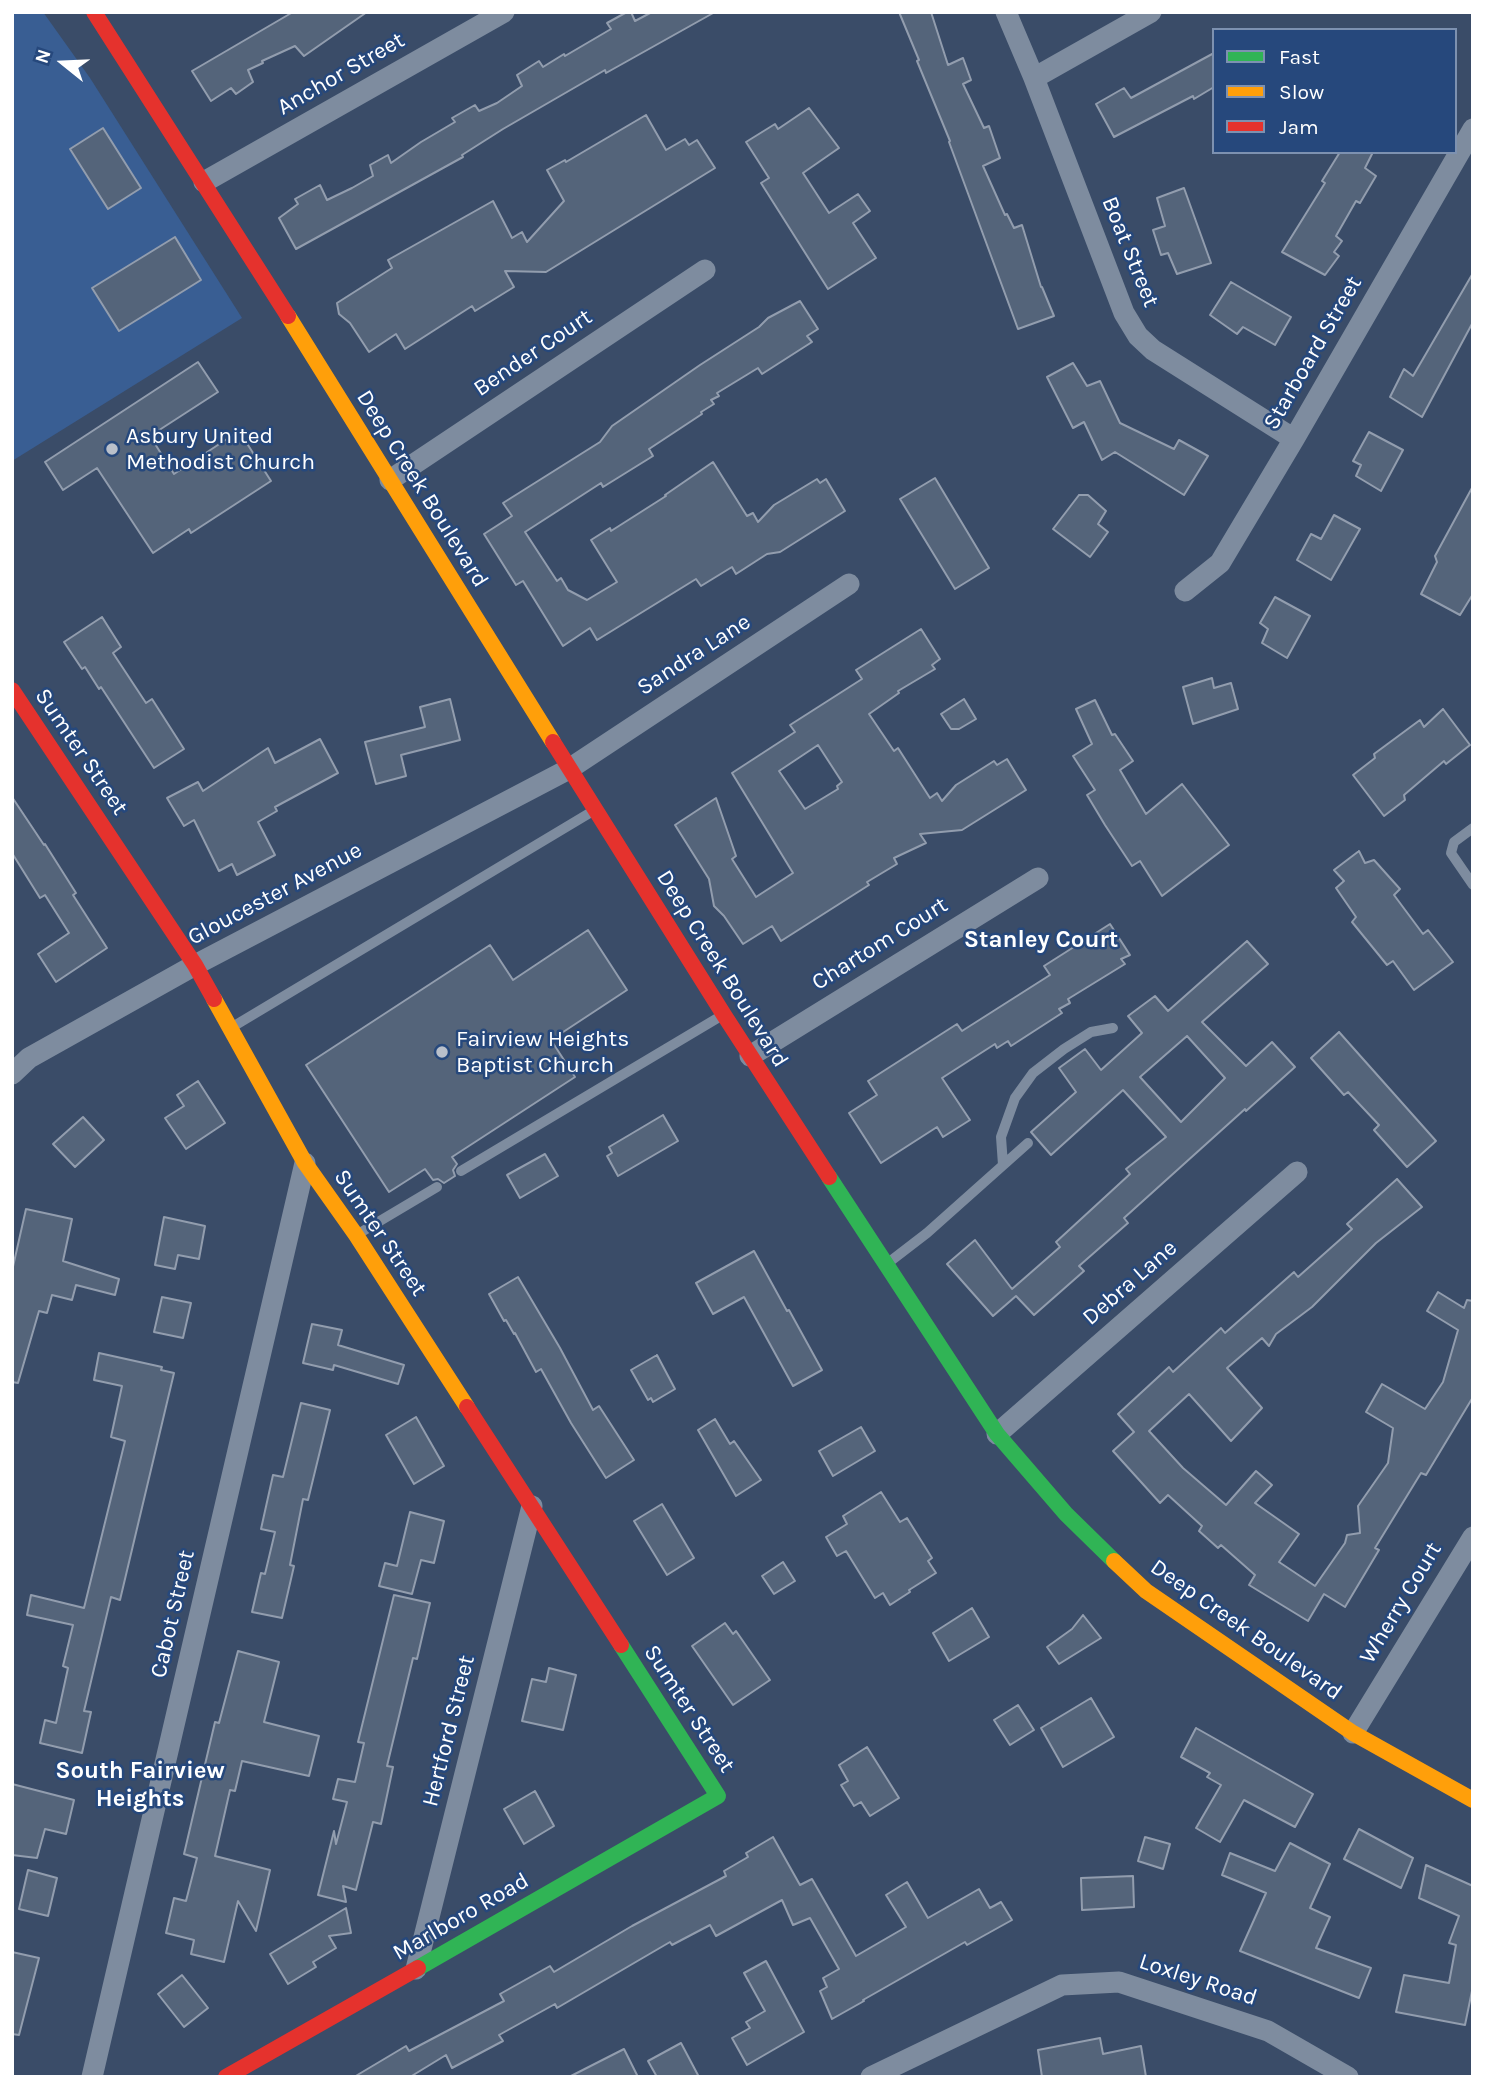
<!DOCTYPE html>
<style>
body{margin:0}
#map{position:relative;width:1485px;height:2089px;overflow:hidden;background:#3a4c68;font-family:Karla,sans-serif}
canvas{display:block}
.frame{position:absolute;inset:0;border:14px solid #fff;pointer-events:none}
.legend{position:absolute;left:1212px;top:28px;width:245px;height:126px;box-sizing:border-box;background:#26487c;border:2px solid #7d91b0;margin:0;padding:9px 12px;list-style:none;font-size:21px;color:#fff}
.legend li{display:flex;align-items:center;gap:14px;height:35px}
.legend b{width:35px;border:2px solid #7d91b0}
.north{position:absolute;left:28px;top:28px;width:70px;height:70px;-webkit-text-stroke:5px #26487c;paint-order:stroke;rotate:288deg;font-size:19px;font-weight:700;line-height:28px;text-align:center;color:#fff}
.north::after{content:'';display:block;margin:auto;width:24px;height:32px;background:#fff;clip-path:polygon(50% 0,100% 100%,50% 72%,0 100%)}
</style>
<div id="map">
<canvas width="1485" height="2089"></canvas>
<div class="frame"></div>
<ul class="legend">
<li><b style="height:9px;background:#30b455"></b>Fast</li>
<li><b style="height:9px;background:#ff9f0a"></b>Slow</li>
<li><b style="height:9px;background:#e5322d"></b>Jam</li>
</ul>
<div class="north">N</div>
</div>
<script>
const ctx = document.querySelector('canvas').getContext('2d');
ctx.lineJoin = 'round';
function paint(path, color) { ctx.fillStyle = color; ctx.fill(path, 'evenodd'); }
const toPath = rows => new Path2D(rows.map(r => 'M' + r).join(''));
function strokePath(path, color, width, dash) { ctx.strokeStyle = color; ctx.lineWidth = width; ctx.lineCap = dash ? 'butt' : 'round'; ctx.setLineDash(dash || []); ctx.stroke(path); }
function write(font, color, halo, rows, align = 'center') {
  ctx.font = font + ' Karla,sans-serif'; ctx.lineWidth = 5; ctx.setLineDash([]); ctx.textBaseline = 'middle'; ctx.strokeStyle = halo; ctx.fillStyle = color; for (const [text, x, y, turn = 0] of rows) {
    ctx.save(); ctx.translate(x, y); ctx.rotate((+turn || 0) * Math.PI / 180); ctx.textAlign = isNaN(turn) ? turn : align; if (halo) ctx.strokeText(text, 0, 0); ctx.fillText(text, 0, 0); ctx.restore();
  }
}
paint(toPath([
 [12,12,43,12,90,78,242,318,12,461]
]), '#395e93');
const building = toPath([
 [293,12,367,12,304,56,295,46,262,61,263,63,248,70,253,82,236,94,231,88,211,101,192,71,293,12],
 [627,12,631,12,635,21,652,12,715,12,606,73,605,70,503,129,462,155,463,157,296,249,279,218,298,204,295,199,320,185,327,200,352,188,373,176,370,165,388,155,391,163,421,142,455,122,452,118,475,105,479,111,497,103,522,86,517,75,539,61,543,67,564,54,565,56,611,29,607,23,627,12],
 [899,12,931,12,948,65,963,58,971,80,963,84,984,128,989,126,1000,158,983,166,1005,215,1007,214,1014,228,1022,225,1041,287,1042,287,1054,316,1018,329,949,142,950,141,917,61,919,60,899,12],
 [1214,53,1214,87,1194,99,1193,96,1114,137,1096,104,1124,88,1131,98,1214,53],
 [809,108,839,148,803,173,829,213,858,194,870,211,853,223,876,258,828,289,761,183,769,178,746,142,775,124,778,129,809,108],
 [646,115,666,150,685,139,689,145,697,140,715,168,546,272,505,271,514,287,475,311,472,306,405,349,396,334,369,352,350,323,339,314,337,303,392,268,388,260,493,201,512,238,522,232,527,242,564,201,547,170,565,160,566,162,646,115],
 [103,128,141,188,108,209,70,149,103,128],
 [1340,152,1373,152,1365,168,1376,176,1360,203,1356,201,1336,236,1342,241,1334,252,1339,256,1325,275,1282,252,1325,183,1322,181,1340,152],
 [1184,188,1211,263,1177,274,1168,253,1161,255,1153,230,1165,226,1157,198,1184,188],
 [175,237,201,280,119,331,92,288,175,237],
 [1473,273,1473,322,1422,417,1390,397,1404,369,1413,376,1473,273],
 [1231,282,1291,317,1275,345,1243,327,1237,334,1210,315,1231,282],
 [800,301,818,329,807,336,812,342,762,374,758,368,717,393,719,396,711,400,714,404,701,412,702,414,649,449,653,456,603,487,601,483,525,532,557,581,561,578,568,590,587,600,617,582,591,540,610,528,611,531,666,496,665,495,713,462,747,516,753,513,758,522,774,505,817,479,820,483,826,479,845,511,780,552,767,554,736,574,732,567,701,586,696,579,597,640,590,628,563,646,523,581,516,585,484,534,512,516,503,503,600,442,612,426,700,365,759,327,768,318,800,301],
 [198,362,218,392,150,436,174,474,239,431,271,481,191,533,189,529,153,553,97,468,63,490,45,462,198,362],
 [1073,363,1087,386,1100,381,1120,423,1174,449,1179,440,1208,456,1184,495,1115,452,1102,460,1084,422,1073,428,1047,377,1073,363],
 [1369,432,1403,450,1381,491,1356,476,1361,465,1353,461,1369,432],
 [935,478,989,568,955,589,900,499,935,478],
 [1473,486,1473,594,1460,615,1421,594,1437,562,1435,556,1473,486],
 [1079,495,1088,495,1106,511,1098,524,1108,532,1090,557,1053,529,1079,495],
 [1334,515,1360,529,1331,580,1297,560,1311,534,1321,539,1334,515],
 [1275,597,1310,616,1287,658,1262,643,1268,629,1260,623,1275,597],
 [102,617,121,647,113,653,146,703,152,699,184,749,154,768,101,687,99,689,85,667,82,669,64,642,102,617],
 [921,629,940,659,932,665,935,669,898,691,899,693,869,714,894,751,898,748,930,798,937,793,942,801,956,785,994,761,997,765,1007,759,1026,790,962,830,920,834,926,843,894,858,897,864,867,882,869,885,781,941,772,926,743,944,724,916,714,906,709,879,675,825,716,798,736,856,732,859,756,897,793,873,732,773,795,732,790,725,862,679,856,670,921,629],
 [818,745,842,782,837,786,838,789,805,809,779,771,818,745],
 [1212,678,1214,688,1231,683,1238,709,1193,724,1183,687,1212,678],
 [450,699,460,740,401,755,406,776,376,784,365,742,425,727,420,707,450,699],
 [964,699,976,719,959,729,951,729,941,714,964,699],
 [1095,700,1112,735,1115,734,1133,761,1120,770,1146,814,1182,784,1229,845,1162,896,1140,861,1132,866,1105,825,1087,795,1095,790,1073,756,1092,744,1076,709,1095,700],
 [1443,709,1470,745,1446,764,1444,761,1404,795,1405,800,1384,816,1353,775,1375,758,1374,754,1420,720,1424,727,1443,709],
 [320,739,338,773,275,807,277,811,258,822,275,855,237,875,232,864,219,871,194,820,184,826,167,798,198,782,203,791,268,748,275,763,320,739],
 [12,797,44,845,45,844,76,893,73,895,107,948,56,982,38,954,69,933,45,895,40,898,12,853,12,797],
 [1359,851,1365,863,1374,860,1400,889,1394,895,1423,934,1428,930,1453,962,1414,990,1393,961,1387,965,1352,922,1356,917,1336,888,1344,881,1334,870,1359,851],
 [1110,924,1130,955,1121,959,1125,964,1068,999,1070,1003,1059,1009,1062,1013,1011,1046,1008,1041,997,1048,995,1044,942,1078,970,1120,943,1137,937,1127,881,1163,849,1113,877,1095,868,1081,957,1024,962,1031,1050,975,1044,966,1110,924],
 [588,930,627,990,551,1040,575,1077,452,1157,457,1164,453,1170,455,1176,444,1183,438,1179,433,1180,425,1169,389,1192,306,1065,490,945,513,980,588,930],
 [1247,941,1268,964,1202,1022,1246,1066,1272,1042,1295,1067,1246,1111,1245,1109,1124,1218,1128,1223,1079,1266,1084,1271,1034,1315,1016,1296,993,1316,947,1264,975,1240,1012,1289,1060,1247,1056,1242,1130,1174,1126,1169,1166,1137,1123,1090,1051,1155,1031,1132,1076,1092,1059,1068,1085,1049,1101,1070,1142,1033,1128,1016,1155,996,1168,1011,1247,941],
 [1187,1036,1225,1078,1181,1122,1140,1077,1187,1036],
 [1339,1032,1436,1141,1407,1167,1374,1130,1379,1125,1348,1092,1344,1095,1311,1058,1339,1032],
 [198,1081,225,1123,186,1149,165,1118,184,1106,177,1095,198,1081],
 [663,1115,678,1141,618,1176,607,1156,612,1153,609,1147,663,1115],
 [83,1117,104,1140,75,1167,53,1144,83,1117],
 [545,1154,558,1176,520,1198,507,1175,545,1154],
 [1397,1179,1422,1207,1376,1243,1312,1307,1276,1334,1269,1346,1262,1338,1227,1368,1262,1408,1231,1441,1189,1394,1149,1431,1183,1468,1226,1505,1256,1471,1272,1485,1255,1503,1299,1534,1279,1562,1315,1586,1345,1543,1347,1535,1360,1533,1358,1506,1388,1463,1393,1428,1366,1412,1382,1384,1425,1409,1443,1382,1458,1330,1427,1311,1438,1292,1464,1308,1467,1300,1473,1301,1473,1397,1426,1475,1421,1473,1375,1548,1379,1550,1345,1607,1324,1594,1308,1621,1249,1585,1255,1575,1221,1545,1218,1548,1199,1531,1202,1526,1168,1495,1160,1503,1113,1451,1134,1432,1118,1414,1169,1367,1173,1372,1221,1328,1225,1333,1294,1272,1298,1277,1352,1229,1347,1224,1397,1179],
 [26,1209,72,1219,63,1261,119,1279,115,1295,76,1285,72,1300,52,1295,47,1313,39,1311,18,1383,12,1382,12,1271,26,1209],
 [164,1217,205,1226,199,1259,178,1255,175,1269,155,1265,164,1217],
 [754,1251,787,1311,789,1310,822,1370,793,1386,744,1297,713,1314,696,1283,754,1251],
 [518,1277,560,1348,593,1410,599,1406,634,1460,606,1478,571,1423,541,1369,536,1372,515,1333,514,1334,506,1320,504,1321,489,1294,518,1277],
 [162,1297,191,1303,183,1338,154,1332,162,1297],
 [312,1324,342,1330,338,1345,404,1365,398,1384,334,1365,333,1370,303,1363,312,1324],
 [99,1353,162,1367,161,1370,174,1373,120,1600,111,1597,84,1711,91,1712,82,1753,40,1743,45,1720,56,1723,68,1668,63,1666,73,1625,27,1615,31,1595,84,1608,125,1441,111,1437,122,1386,94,1380,99,1353],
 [657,1355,675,1389,653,1402,651,1398,648,1400,631,1370,657,1355],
 [301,1403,330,1410,308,1500,303,1499,290,1565,294,1566,282,1618,252,1612,261,1573,265,1574,275,1532,261,1529,273,1475,283,1477,301,1403],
 [416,1417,444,1466,414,1484,386,1435,416,1417],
 [715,1419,730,1444,734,1441,761,1480,736,1496,698,1430,715,1419],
 [861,1427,875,1451,833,1476,819,1451,861,1427],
 [881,1492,900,1522,907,1518,932,1558,928,1561,936,1573,909,1590,910,1592,890,1605,883,1593,875,1598,846,1551,837,1556,826,1537,847,1524,843,1516,881,1492],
 [662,1504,694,1558,667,1575,634,1521,662,1504],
 [410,1512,444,1521,434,1563,421,1560,412,1594,379,1586,385,1563,397,1566,410,1512],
 [783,1562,795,1581,774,1594,762,1576,783,1562],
 [394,1595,430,1603,417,1659,413,1658,387,1766,393,1767,381,1824,373,1822,356,1890,343,1886,346,1902,318,1895,334,1831,336,1844,347,1802,333,1799,338,1779,355,1782,364,1743,358,1742,394,1595],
 [972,1608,989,1637,949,1661,933,1633,972,1608],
 [1083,1615,1101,1638,1059,1664,1047,1647,1072,1629,1083,1615],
 [725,1623,733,1634,736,1631,770,1680,733,1705,692,1646,725,1623],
 [238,1651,279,1662,264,1722,319,1736,309,1776,242,1761,235,1791,230,1790,215,1856,270,1870,256,1931,238,1901,224,1962,191,1954,194,1940,166,1933,174,1898,186,1901,197,1858,184,1854,215,1722,219,1723,238,1651],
 [549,1668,576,1675,563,1730,522,1721,532,1679,546,1682,549,1668],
 [1091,1698,1114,1737,1063,1767,1041,1728,1091,1698],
 [1018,1705,1034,1730,1010,1745,994,1720,1018,1705],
 [1196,1728,1313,1794,1295,1827,1244,1800,1220,1842,1196,1828,1221,1785,1207,1777,1210,1773,1181,1757,1196,1728],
 [867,1747,899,1798,870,1816,861,1802,854,1806,841,1785,848,1781,839,1765,867,1747],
 [12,1784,74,1800,66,1834,45,1829,37,1858,12,1855,12,1784],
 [535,1791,554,1826,524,1844,504,1809,535,1791],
 [1359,1829,1413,1858,1401,1888,1344,1859,1359,1829],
 [773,1837,800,1885,812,1879,856,1956,906,1927,886,1895,907,1882,928,1918,979,1889,990,1908,1001,1902,1012,1920,967,1945,965,1942,863,2000,864,2001,832,2019,820,1991,827,1987,823,1978,839,1969,810,1918,793,1925,782,1900,716,1936,710,1925,672,1945,670,1942,557,2008,555,2004,499,2035,503,2041,452,2068,446,2055,410,2077,354,2077,406,2046,409,2051,504,2001,500,1994,550,1966,554,1972,632,1926,726,1876,724,1871,748,1857,746,1853,773,1837],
 [1145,1837,1170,1844,1163,1869,1138,1861,1145,1837],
 [1290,1843,1330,1864,1310,1908,1330,1917,1316,1948,1371,1968,1359,1998,1240,1951,1266,1893,1222,1875,1230,1853,1275,1871,1290,1843],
 [1426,1865,1473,1886,1473,1986,1465,2025,1396,2012,1404,1975,1449,1983,1456,1945,1449,1943,1459,1916,1419,1898,1426,1865],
 [28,1870,57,1878,48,1916,19,1909,28,1870],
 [1133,1876,1134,1907,1082,1910,1081,1878,1133,1876],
 [346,1908,351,1933,329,1936,336,1948,313,1962,316,1967,288,1984,270,1954,346,1908],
 [12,1952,39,1958,19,2035,12,2034,12,1952],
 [766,1961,804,2032,747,2065,732,2038,750,2028,746,2022,765,2011,744,1973,766,1961],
 [182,1975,208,2008,184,2027,158,1994,182,1975],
 [1100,2038,1103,2054,1141,2046,1146,2077,1042,2077,1038,2050,1100,2038],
 [681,2043,699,2077,657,2077,648,2061,681,2043],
 [624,2049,638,2077,569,2077,624,2049]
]);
paint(building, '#54647a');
strokePath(building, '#929dae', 2);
strokePath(toPath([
 [1473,828,1454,842,1451,853,1473,885],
 [234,1026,593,811],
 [1003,1165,1001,1137,1015,1098,1033,1073,1064,1049,1091,1032,1113,1028],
 [461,1171,721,1016],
 [358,1234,437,1187],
 [888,1263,927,1233,1028,1143]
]), '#7e8c9f', 10);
strokePath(toPath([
 [1006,12,1034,78,1124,313,1138,336,1153,350,1294,439],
 [1034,78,1151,12],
 [204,182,504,12],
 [390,480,705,270],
 [1185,591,1220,563,1294,439,1473,129],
 [750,1056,1038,878],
 [12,1074,29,1058,195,965,569,769,849,584],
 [997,1434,1297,1172],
 [1353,1733,1473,1537],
 [416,1969,532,1506],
 [92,2077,305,1163],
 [871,2077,1062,1985,1119,1982,1268,2031,1348,2077]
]), '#7e8c9f', 21);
strokePath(toPath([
 [829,1177,997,1434,1066,1514,1114,1561],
 [418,1968,718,1796,621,1645]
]), '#30b455', 16);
strokePath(toPath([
 [288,316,553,742],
 [214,999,305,1163,356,1235,467,1407],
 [1114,1561,1146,1591,1353,1733,1473,1800]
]), '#ff9f0a', 16);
strokePath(toPath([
 [94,12,288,316],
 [12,690,195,965,214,999],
 [553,742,724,1015,829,1177],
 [467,1407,621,1645],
 [226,2077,418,1968]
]), '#e5322d', 16);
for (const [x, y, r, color] of [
 [112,449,7,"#bac0ca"],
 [442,1052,7,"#bac0ca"]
]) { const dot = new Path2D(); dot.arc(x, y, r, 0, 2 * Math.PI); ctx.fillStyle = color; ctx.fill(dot); strokePath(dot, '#26487c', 2.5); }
write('23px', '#fff', '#26487c', [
 ["Anchor Street",341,74,-30],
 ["Boat Street",1130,252,68],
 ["Bender Court",533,353,-34],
 ["Starboard Street",1313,353,-60],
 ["Deep Creek Boulevard",422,489,58],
 ["Sandra Lane",694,655,-33],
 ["Sumter Street",81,752,56],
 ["Gloucester Avenue",275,894,-28],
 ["Chartom Court",880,944,-32],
 ["Deep Creek Boulevard",722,969,58],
 ["Sumter Street",380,1233,56],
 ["Debra Lane",1130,1283,-41],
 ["Wherry Court",1401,1603,-59],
 ["Cabot Street",173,1614,-77],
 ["Deep Creek Boulevard",1246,1630,35],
 ["Sumter Street",689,1709,57],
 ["Hertford Street",449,1731,-76],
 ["Marlboro Road",461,1917,-30],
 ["Loxley Road",1198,1980,18]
]);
write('23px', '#fff', '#26487c', [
 ["Asbury United",126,436],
 ["Methodist Church",126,462],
 ["Fairview Heights",456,1039],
 ["Baptist Church",456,1065]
], 'left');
write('bold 24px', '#fff', '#26487c', [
 ["Stanley Court",1041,940],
 ["South Fairview",140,1771],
 ["Heights",140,1799]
]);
</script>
